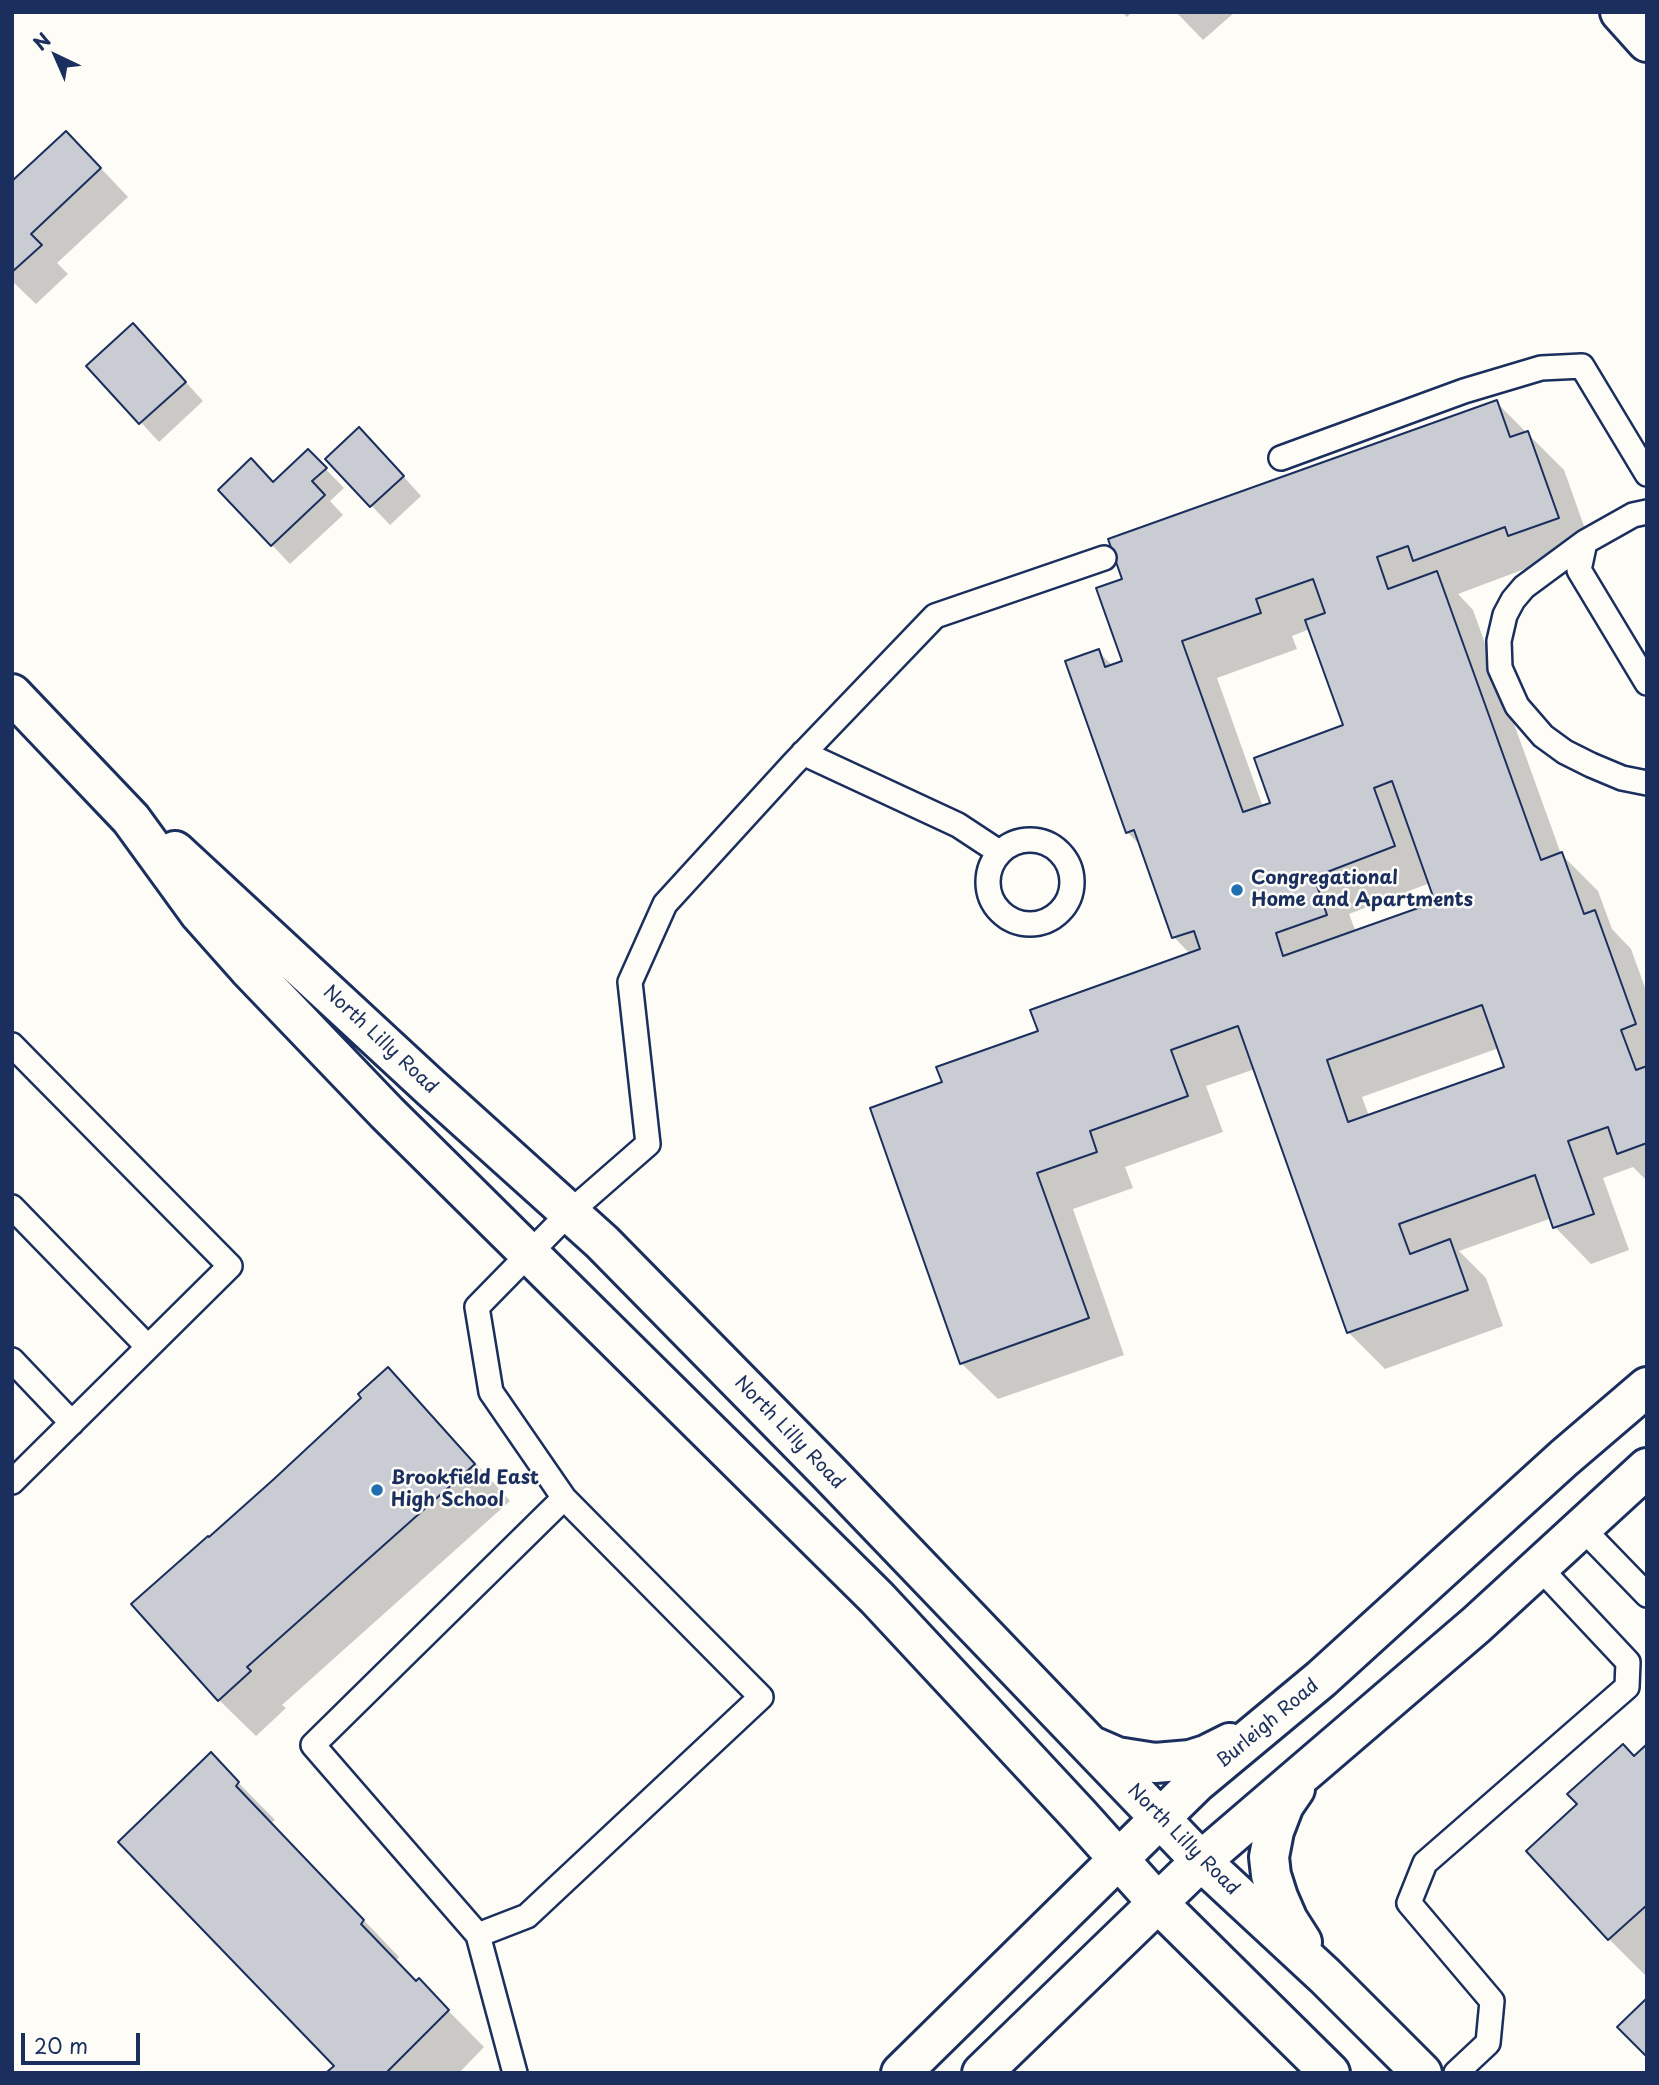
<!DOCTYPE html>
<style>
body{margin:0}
#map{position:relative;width:1659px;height:2085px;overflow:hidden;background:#fdfcf7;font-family:"Playpen Sans",sans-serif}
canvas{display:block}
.frame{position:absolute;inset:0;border:14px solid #1b2f5e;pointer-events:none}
.north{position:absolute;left:21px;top:21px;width:70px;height:70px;-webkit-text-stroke:5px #fdfcf7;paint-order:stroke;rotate:316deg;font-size:19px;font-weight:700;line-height:28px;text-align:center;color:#1b2f5e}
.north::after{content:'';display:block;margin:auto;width:24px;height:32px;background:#1b2f5e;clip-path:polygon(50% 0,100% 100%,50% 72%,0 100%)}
.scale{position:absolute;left:21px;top:2033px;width:119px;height:32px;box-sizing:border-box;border:4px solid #1b2f5e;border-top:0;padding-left:9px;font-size:21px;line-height:24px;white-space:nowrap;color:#1b2f5e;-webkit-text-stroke:5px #fdfcf7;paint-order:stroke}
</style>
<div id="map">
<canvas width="1659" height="2085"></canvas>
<div class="frame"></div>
<div class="north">N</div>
<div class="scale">20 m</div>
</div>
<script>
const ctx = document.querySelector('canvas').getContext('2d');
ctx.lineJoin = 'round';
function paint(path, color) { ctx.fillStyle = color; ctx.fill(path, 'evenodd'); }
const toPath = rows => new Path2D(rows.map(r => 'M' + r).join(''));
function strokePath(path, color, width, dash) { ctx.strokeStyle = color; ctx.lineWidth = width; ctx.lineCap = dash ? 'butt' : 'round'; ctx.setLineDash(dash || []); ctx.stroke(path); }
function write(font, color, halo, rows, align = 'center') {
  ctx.font = font + ' "Playpen Sans",sans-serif'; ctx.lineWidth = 5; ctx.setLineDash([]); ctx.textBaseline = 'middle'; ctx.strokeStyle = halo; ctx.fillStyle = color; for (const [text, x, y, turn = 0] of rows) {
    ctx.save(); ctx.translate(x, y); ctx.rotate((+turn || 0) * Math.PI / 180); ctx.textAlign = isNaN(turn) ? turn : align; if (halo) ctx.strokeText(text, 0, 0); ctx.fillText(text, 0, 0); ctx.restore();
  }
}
paint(toPath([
 [1122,12,1132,12,1127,17],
 [1176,12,1235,12,1203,40],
 [94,161,128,197,57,263,68,274,36,304,12,281,12,184],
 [151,344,203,401,159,442,89,366],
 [1496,402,1564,470,1594,554,1546,572,1538,564,1458,594,1473,610,1561,854,1598,891,1612,929,1631,949,1647,993,1647,1181,1633,1167,1603,1178,1629,1250,1591,1264,1555,1227,1552,1218,1459,1251,1486,1278,1503,1326,1385,1369,1348,1332,1255,1069,1206,1086,1223,1132,1125,1167,1133,1188,1073,1209,1124,1355,998,1399,961,1363,944,1083,1190,954,1174,937,1141,846,1127,832,1098,651,1113,666,1124,662,1124,580],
 [1310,629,1345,726,1272,804,1263,807,1217,678,1297,649,1292,636],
 [1430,883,1438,903,1356,932,1349,914],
 [1499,1048,1506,1068,1369,1116,1362,1097],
 [378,448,421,496,390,525,327,459],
 [308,451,344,488,330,501,343,515,290,564,220,490,273,484],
 [388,1370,424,1406,510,1501,282,1705,286,1708,256,1736,219,1700,133,1604,209,1540,364,1398],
 [1647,1747,1647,1974,1645,1975,1609,1939,1528,1851],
 [211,1755,275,1820,271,1823,399,1957,396,1961,417,1983,419,1981,484,2047,459,2073,332,2073,336,2066]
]), '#0003');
const building = toPath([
 [66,131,101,168,31,234,42,245,12,272,12,181,66,131],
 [133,323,186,382,139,424,86,366,133,323],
 [1497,400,1510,437,1528,431,1559,518,1508,536,1505,527,1413,561,1408,546,1377,557,1388,589,1437,571,1541,860,1562,852,1584,914,1595,910,1636,1024,1621,1030,1636,1070,1647,1066,1647,1143,1617,1154,1608,1127,1568,1141,1594,1214,1553,1228,1535,1175,1399,1224,1410,1254,1450,1239,1468,1290,1347,1333,1238,1026,1171,1050,1188,1096,1090,1131,1097,1152,1037,1173,1089,1318,960,1364,870,1108,942,1082,936,1067,1038,1031,1030,1010,1200,949,1194,931,1172,938,1134,830,1126,833,1065,661,1099,649,1105,667,1122,661,1096,588,1122,579,1108,539,1497,400],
 [1313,579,1325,613,1305,620,1343,725,1254,758,1270,803,1243,812,1182,641,1261,613,1256,599,1313,579],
 [1392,781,1435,902,1283,956,1276,933,1327,915,1314,877,1395,846,1374,788,1392,781],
 [1482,1005,1504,1067,1348,1122,1327,1060,1482,1005],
 [359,427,404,476,370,507,325,459,359,427],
 [308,449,327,468,312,481,325,495,271,546,218,490,251,458,273,482,308,449],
 [388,1367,475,1464,247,1667,251,1671,218,1701,131,1604,208,1536,209,1537,274,1479,361,1398,358,1394,388,1367],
 [1623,1744,1634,1756,1647,1744,1647,1905,1608,1940,1526,1851,1577,1804,1567,1794,1623,1744],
 [211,1752,239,1782,236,1786,364,1920,361,1924,416,1981,419,1978,449,2010,386,2073,330,2073,328,2071,334,2066,118,1842,211,1752],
 [1647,1998,1647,2057,1617,2027,1647,1998]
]);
paint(building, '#c9ccd3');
strokePath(building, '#1b2f5e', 2);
const lane = toPath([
 [1281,458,1464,391,1541,368,1582,366,1647,474],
 [1647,512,1633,515,1585,542,1579,570,1647,683],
 [1585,542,1524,587,1513,600,1505,615,1499,641,1500,668,1517,706,1543,736,1565,752,1591,765,1622,778,1647,783],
 [803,753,958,825,999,852],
 '988 882a42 42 0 1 1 84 0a42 42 0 1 1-84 0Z',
 [12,1045,230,1266,12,1482],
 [12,1207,148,1347],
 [12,1360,72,1423],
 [1582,1528,1647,1595],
 [478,1935,527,1916,761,1697,564,1498],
 [515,2073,478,1935,313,1745,564,1498,491,1392,477,1307,569,1213,648,1144,630,982,665,904,793,764,935,616,1104,558],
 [1456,2073,1488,2043,1492,2001,1409,1903,1425,1863,1627,1687,1628,1662,1539,1567]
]);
const street = toPath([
 [1620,12,1647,42]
]);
const secondary = toPath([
 [12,694,131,819,200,914,248,968,387,1113,877,1598,1079,1815,1157,1902,1330,2073],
 [175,851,430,1087,602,1242,829,1473,1201,1861,1325,1976,1422,2073],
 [1094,1747,1117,1757,1155,1763,1190,1760,1206,1755,1230,1743],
 [1295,1789,1284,1805,1274,1831,1269,1857,1271,1875,1278,1897,1288,1920,1302,1942],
 [901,2073,1196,1783,1321,1679,1564,1458,1647,1387],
 [982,2073,1201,1861,1476,1625,1647,1468]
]);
strokePath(lane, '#1b2f5e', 28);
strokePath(street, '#1b2f5e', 44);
strokePath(secondary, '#1b2f5e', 44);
strokePath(lane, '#fdfcf7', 23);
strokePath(street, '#fdfcf7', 38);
strokePath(secondary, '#fdfcf7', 38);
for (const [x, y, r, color] of [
 [1237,890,7,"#1f6fb2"],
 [377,1490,7,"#1f6fb2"]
]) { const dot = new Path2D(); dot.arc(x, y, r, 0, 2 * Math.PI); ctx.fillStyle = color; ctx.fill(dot); strokePath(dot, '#fdfcf7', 2.5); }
write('bold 19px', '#1b2f5e', '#fdfcf7', [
 ["Congregational",1251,879],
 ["Home and Apartments",1251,901],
 ["Brookfield East",391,1479],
 ["High School",391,1501]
], 'left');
write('19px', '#1b2f5e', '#fdfcf7', [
 ["North Lilly Road",380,1040,43],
 ["North Lilly Road",789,1433,46],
 ["Burleigh Road",1268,1724,-40],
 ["North Lilly Road",1183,1840,45]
]);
</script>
